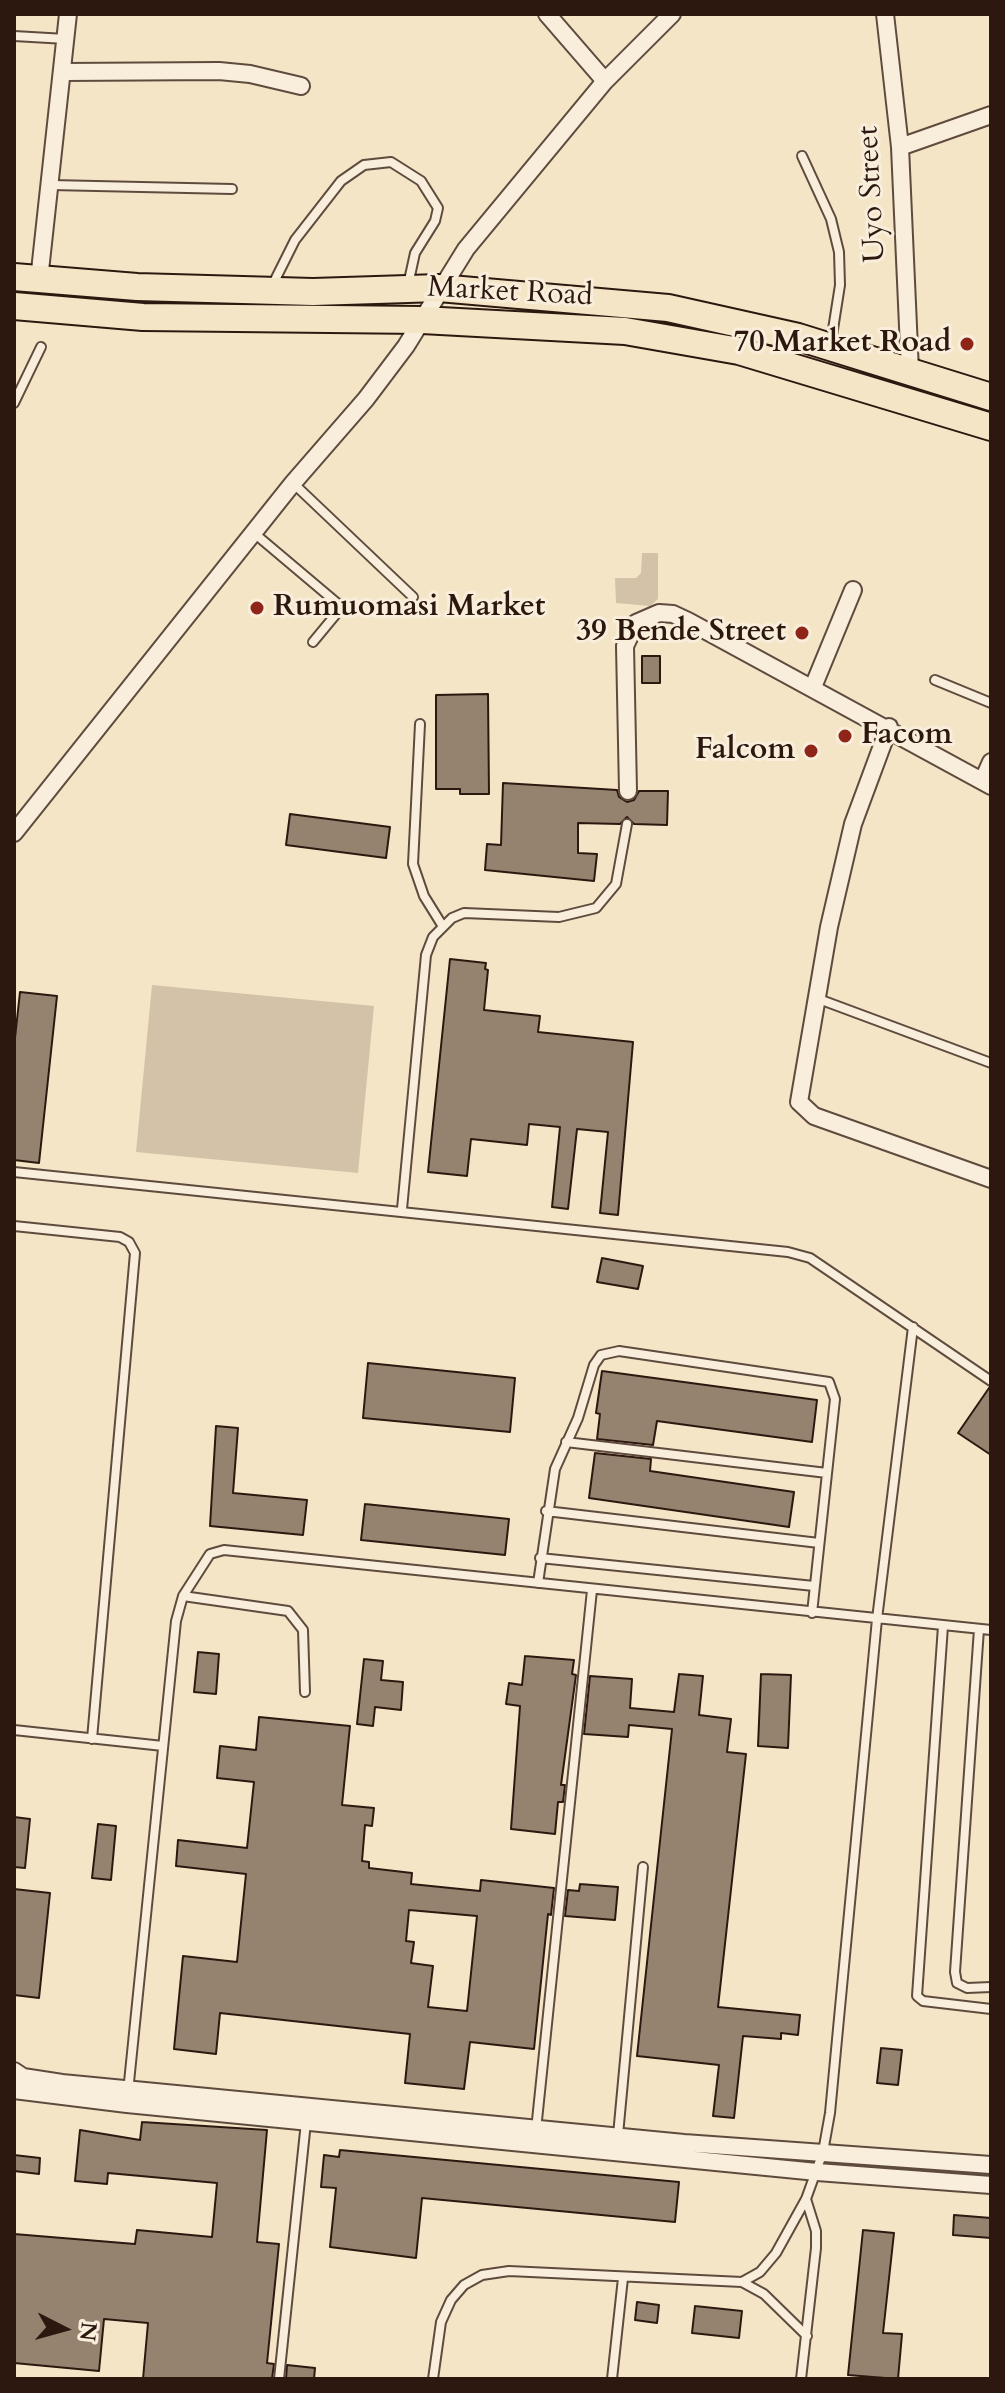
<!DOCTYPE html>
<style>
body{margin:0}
#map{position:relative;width:1005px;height:2393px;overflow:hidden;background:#f5e5c7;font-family:Cardo,serif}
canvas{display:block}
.frame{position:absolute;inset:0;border:16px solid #2d1810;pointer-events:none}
.north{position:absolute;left:24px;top:2289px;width:80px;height:80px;-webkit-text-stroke:6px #f8eedb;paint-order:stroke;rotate:96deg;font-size:22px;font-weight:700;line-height:32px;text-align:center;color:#2d1810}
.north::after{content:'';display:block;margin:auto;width:28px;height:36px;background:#2d1810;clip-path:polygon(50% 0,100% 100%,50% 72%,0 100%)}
</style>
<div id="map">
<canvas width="1005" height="2393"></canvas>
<div class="frame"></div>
<div class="north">N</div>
</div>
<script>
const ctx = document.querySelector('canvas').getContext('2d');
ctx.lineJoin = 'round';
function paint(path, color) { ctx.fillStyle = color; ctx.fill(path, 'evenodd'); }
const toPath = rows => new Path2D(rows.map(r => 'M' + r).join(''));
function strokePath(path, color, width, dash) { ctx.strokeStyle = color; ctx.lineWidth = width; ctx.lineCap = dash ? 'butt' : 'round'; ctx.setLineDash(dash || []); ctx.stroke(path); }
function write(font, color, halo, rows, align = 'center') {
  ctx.font = font + ' Cardo,serif'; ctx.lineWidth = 6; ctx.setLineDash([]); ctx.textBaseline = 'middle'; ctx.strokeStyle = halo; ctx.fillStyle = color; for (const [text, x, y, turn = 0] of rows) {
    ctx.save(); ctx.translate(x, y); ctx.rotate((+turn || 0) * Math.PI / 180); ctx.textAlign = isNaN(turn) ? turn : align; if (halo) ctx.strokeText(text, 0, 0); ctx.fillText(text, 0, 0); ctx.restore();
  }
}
paint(toPath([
 [642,553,658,553,658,599,650,606,616,603,615,578,636,578,641,573],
 [152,985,374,1006,358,1173,136,1152]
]), '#d3c2a8');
const building = toPath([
 [642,656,660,656,660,683,642,683,642,656],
 [488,694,489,794,460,794,460,789,436,789,436,695,488,694],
 [503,783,617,790,619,797,627,802,634,800,639,791,668,791,667,825,634,824,627,817,620,824,578,823,578,853,597,854,594,881,485,870,487,844,501,845,503,783],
 [290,814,390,827,386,858,286,845,290,814],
 [450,959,486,963,485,969,488,970,484,1010,540,1016,538,1032,633,1042,618,1215,600,1213,608,1132,577,1129,568,1209,552,1207,560,1127,529,1124,527,1145,471,1139,467,1176,428,1172,450,959],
 [20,992,57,996,39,1163,14,1160,14,1047,20,992],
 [602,1258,643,1266,638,1289,597,1282,602,1258],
 [368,1363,515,1378,510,1432,363,1418,368,1363],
 [602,1371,817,1400,812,1442,657,1421,653,1445,597,1439,600,1414,596,1413,602,1371],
 [989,1388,991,1388,991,1455,958,1433,989,1388],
 [216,1426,238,1428,233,1493,307,1500,303,1535,210,1526,216,1426],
 [595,1453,651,1459,650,1471,794,1492,789,1527,589,1498,595,1453],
 [365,1504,509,1519,505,1555,361,1540,365,1504],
 [198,1652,219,1654,216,1694,194,1692,198,1652],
 [525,1656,574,1660,572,1674,576,1675,561,1785,565,1785,563,1802,558,1802,555,1834,511,1829,520,1706,506,1704,509,1683,522,1685,525,1656],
 [364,1659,383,1661,381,1680,403,1682,401,1710,375,1707,373,1726,357,1724,364,1659],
 [679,1674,703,1676,699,1715,731,1719,727,1752,746,1754,718,2007,800,2015,798,2035,781,2033,781,2039,743,2036,734,2118,713,2116,719,2065,637,2056,672,1729,629,1725,628,1737,584,1734,590,1676,632,1679,630,1708,674,1712,679,1674],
 [761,1674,791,1675,788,1748,758,1746,761,1674],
 [259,1717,350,1726,342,1805,374,1808,372,1826,365,1825,362,1861,369,1862,369,1868,412,1873,411,1884,480,1891,481,1880,554,1888,551,1915,548,1914,534,2049,470,2042,464,2089,405,2083,410,2034,220,2013,216,2054,174,2049,183,1956,237,1962,246,1874,176,1866,178,1840,247,1848,254,1782,217,1778,220,1746,256,1750,259,1717],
 [409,1910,477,1916,467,2011,428,2007,433,1966,411,1963,414,1942,406,1941,409,1910],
 [14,1817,30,1819,25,1868,14,1867,14,1817],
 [98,1824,116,1826,111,1880,92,1878,98,1824],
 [580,1884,618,1887,615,1920,565,1916,568,1890,579,1891,580,1884],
 [14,1889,50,1893,39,1998,14,1995,14,1889],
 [881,2048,902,2050,898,2085,877,2083,881,2048],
 [142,2122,267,2130,257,2242,279,2244,267,2363,274,2364,272,2379,143,2379,148,2323,104,2319,99,2371,14,2363,14,2234,135,2244,137,2230,212,2237,217,2183,108,2173,107,2184,75,2181,80,2130,140,2140,142,2122],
 [340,2150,679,2182,675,2222,422,2198,416,2258,330,2247,336,2188,321,2187,324,2155,339,2157,340,2150],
 [14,2155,40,2158,39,2174,14,2171,14,2155],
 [954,2215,991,2218,991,2238,953,2235,954,2215],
 [863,2230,894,2233,883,2333,902,2334,898,2379,848,2375,863,2230],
 [637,2302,659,2305,657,2323,635,2320,637,2302],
 [695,2306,742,2311,739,2338,692,2333,695,2306],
 [287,2365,315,2368,314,2379,286,2379,287,2365]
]);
paint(building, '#95836f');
strokePath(building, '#2d1810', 2);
const service = toPath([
 [14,36,66,39],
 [802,156,831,219,839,252,840,285,831,342],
 [51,185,232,189],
 [271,288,295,240,341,181,364,165,391,162,421,181,438,208,435,221,415,253,408,285],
 [14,403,41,347],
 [293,483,413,597],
 [254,533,337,603,337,613,313,642],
 [935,680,991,703],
 [420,724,413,864,424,896,442,925],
 [816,998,991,1063],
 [14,1172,788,1252,810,1258,991,1381],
 [402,1209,426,955,433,937,452,918,464,913,559,917,596,908,616,884,627,824],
 [14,1226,120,1237,129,1242,135,1253,92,1739],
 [566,1442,827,1473],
 [546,1511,819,1543],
 [540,1558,814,1586],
 [538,1583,555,1469,578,1418,594,1365,601,1355,619,1351,829,1382,835,1399,812,1613],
 [183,1596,288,1611,303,1630,305,1692],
 [943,1626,917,1996,923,2001,991,2009],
 [979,1629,955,1972,957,1983,967,1988,991,1987],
 [14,1730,163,1746],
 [128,2092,176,1621,183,1596,210,1554,224,1550,991,1630],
 [536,2130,592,1590],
 [618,2135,643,1867],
 [742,2282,764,2294,807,2336],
 [279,2379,306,2122],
 [433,2379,441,2322,451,2300,464,2285,482,2275,509,2271,742,2282,760,2272,776,2253,806,2199,823,2152,830,2113,877,1619,913,1327],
 [612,2379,623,2278],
 [801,2379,816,2248,816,2231,806,2199]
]);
const minor = toPath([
 [547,14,605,81],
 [885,14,900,147,910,371],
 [64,72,219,71,250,74,301,86],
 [900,147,991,115],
 [39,280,68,14],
 [813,687,853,590],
 [889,727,853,824,829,927,799,1102,814,1116,991,1179],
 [983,780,991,762],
 [628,791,625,646,636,623,659,613,673,614,688,621,991,786],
 [14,833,293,483,366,399,406,346,466,249,605,81,672,14],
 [14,2071,23,2077,62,2083,684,2143,991,2165],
 [14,2090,127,2104,817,2172,991,2185]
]);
const primary = toPath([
 [14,277,137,287,313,292,439,288,668,308,798,337,991,397],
 [14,306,143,317,422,320,625,331,739,351,991,427]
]);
strokePath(service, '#5f4b3e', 12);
strokePath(minor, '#5f4b3e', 20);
strokePath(primary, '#2d1810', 30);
strokePath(service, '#f8eedb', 8);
strokePath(minor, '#f8eedb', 16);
strokePath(primary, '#f5e5c7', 26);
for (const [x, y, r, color] of [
 [967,344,8,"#8f2418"],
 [257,608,8,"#8f2418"],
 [802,633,8,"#8f2418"],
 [845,736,8,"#8f2418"],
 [811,751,8,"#8f2418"]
]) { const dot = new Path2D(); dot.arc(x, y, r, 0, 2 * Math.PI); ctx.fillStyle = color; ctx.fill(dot); strokePath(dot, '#f8eedb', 3); }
write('30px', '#2d1810', '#f8eedb', [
 ["Uyo Street",873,194,-93],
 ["Market Road",510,293,3]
]);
write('bold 30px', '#2d1810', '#f8eedb', [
 ["70 Market Road",951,344],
 ["Rumuomasi Market",273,608,"left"],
 ["39 Bende Street",786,633],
 ["Facom",861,736,"left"],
 ["Falcom",795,751]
], 'right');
</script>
